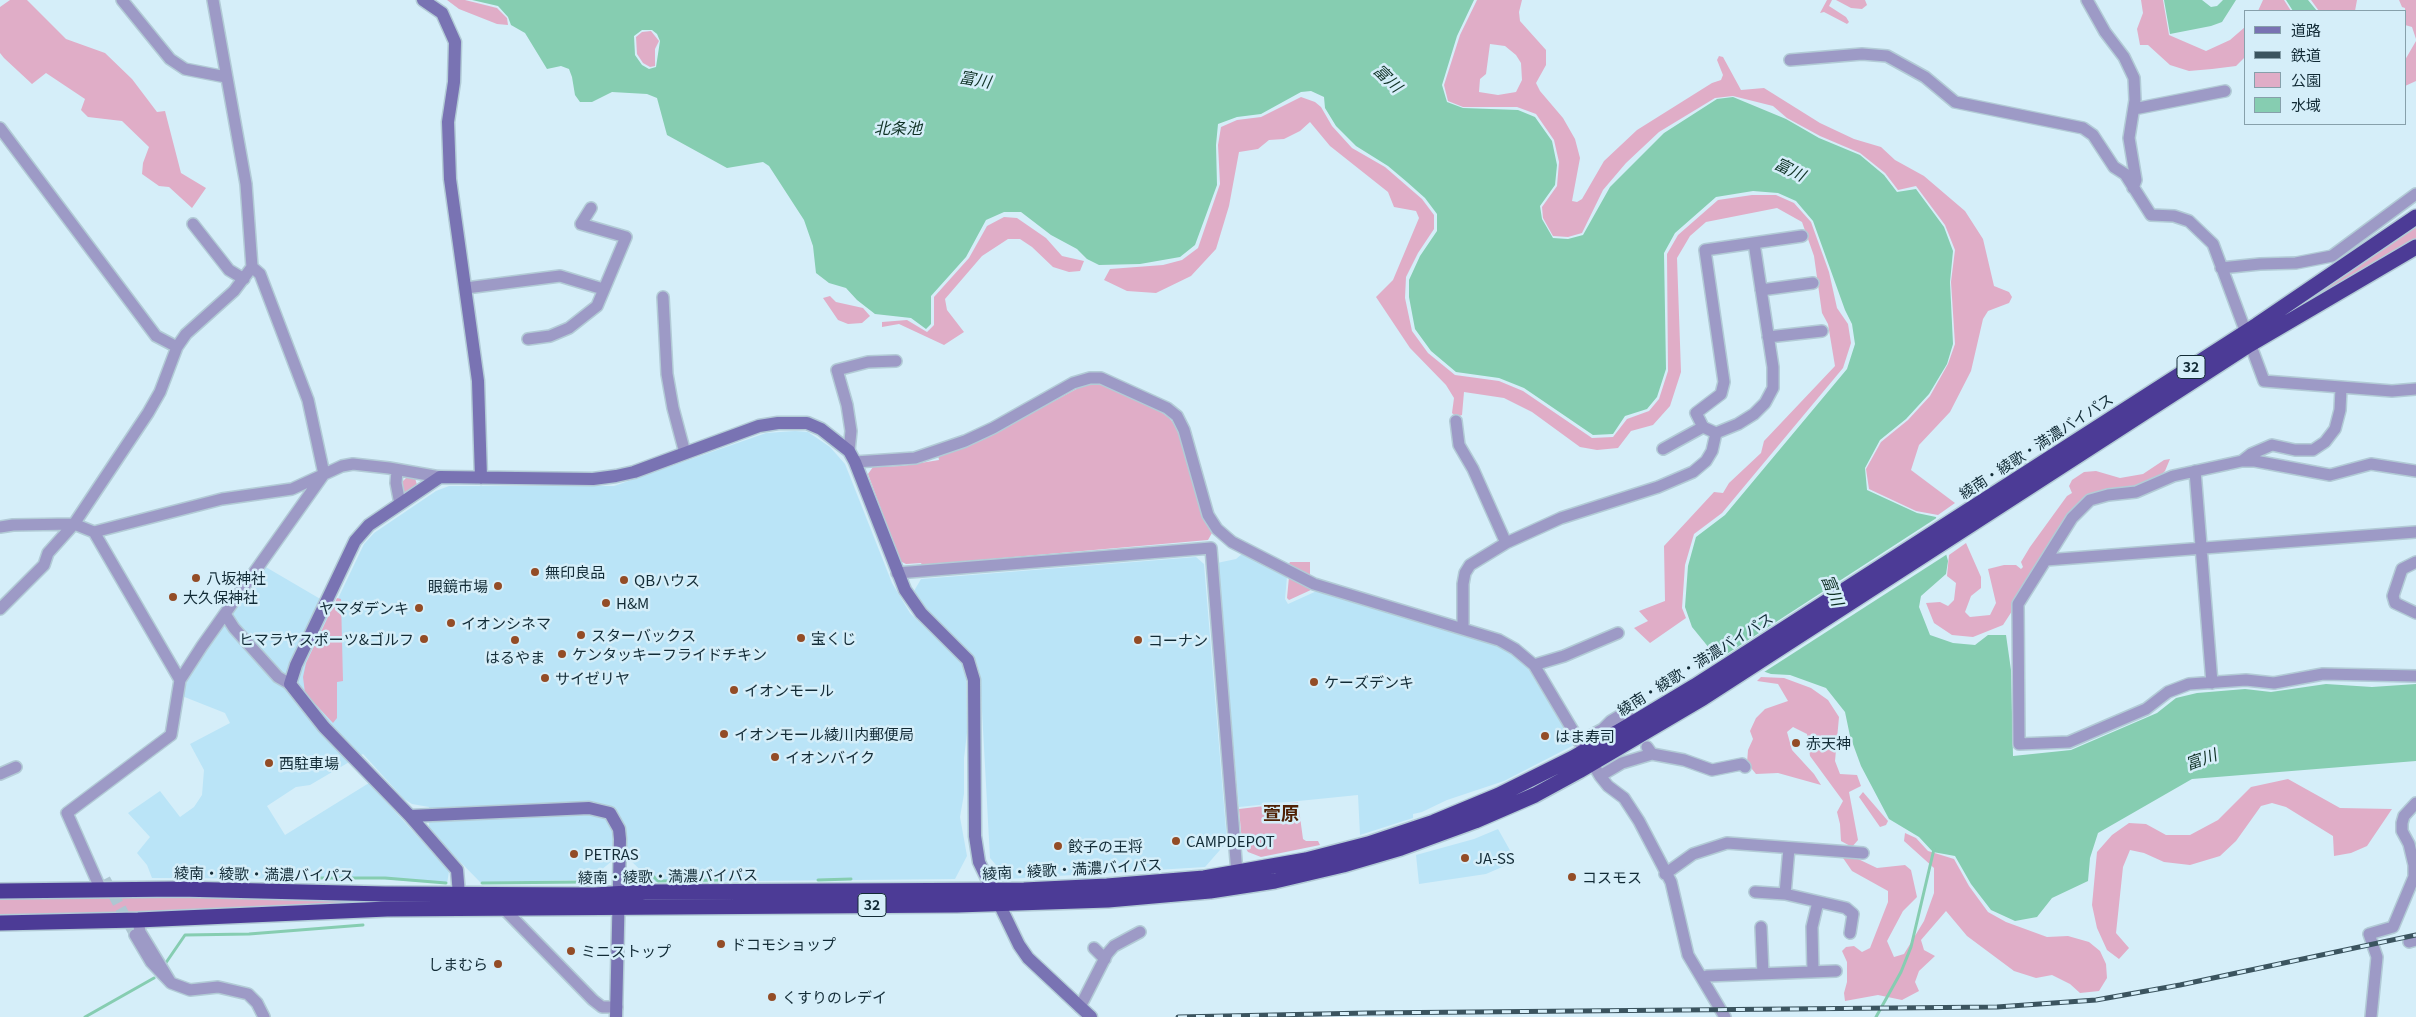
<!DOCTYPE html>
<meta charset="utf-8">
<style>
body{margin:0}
#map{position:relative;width:2416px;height:1017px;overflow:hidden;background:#d5eef9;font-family:Georgia,"Noto Sans JP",serif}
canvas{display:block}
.legend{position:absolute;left:2244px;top:10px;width:162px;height:115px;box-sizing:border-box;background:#d5eef9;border:1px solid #87a0ab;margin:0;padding:6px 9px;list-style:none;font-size:15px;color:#122b36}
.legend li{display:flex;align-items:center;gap:10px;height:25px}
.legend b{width:25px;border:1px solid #87a0ab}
</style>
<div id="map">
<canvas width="2416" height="1017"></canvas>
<ul class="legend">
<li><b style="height:6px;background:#7973b3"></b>道路</li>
<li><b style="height:6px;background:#3b545f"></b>鉄道</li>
<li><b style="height:14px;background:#e0adc7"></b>公園</li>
<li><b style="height:14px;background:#86cdb1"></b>水域</li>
</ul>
</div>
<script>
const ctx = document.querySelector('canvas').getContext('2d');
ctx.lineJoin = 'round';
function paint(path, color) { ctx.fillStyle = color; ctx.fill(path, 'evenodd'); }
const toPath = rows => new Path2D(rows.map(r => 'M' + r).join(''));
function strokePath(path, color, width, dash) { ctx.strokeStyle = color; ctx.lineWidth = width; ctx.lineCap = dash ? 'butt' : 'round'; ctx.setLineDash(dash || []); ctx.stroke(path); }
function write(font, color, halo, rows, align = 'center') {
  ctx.font = font + ' Georgia,"Noto Sans JP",serif'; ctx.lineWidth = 5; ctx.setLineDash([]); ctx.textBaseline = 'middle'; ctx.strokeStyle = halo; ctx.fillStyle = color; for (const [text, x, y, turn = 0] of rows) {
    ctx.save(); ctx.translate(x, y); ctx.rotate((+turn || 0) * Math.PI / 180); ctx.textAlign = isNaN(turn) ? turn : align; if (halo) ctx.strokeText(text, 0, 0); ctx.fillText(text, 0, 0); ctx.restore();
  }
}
paint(toPath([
 [795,431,808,432,830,447,845,464,892,583,910,613,961,662,966,671,967,733,964,758,964,794,960,817,967,856,955,879,653,882,631,861,612,861,589,880,480,882,429,830,429,807,412,804,404,799,363,754,310,785,296,787,267,806,285,835,369,783,449,871,447,884,380,879,152,878,147,865,137,853,150,837,128,813,160,791,180,817,194,807,202,795,204,770,190,744,230,723,225,713,182,696,190,672,264,566,334,607,364,544,374,533,436,491,449,486,614,486,766,433],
 [1242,554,1287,577,1285,599,1288,604,1319,590,1501,646,1526,665,1574,745,1504,781,1447,800,1422,812,1413,814,1413,818,1360,835,1358,795,1239,807,1217,563,1236,559],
 [1196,557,1204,564,1227,842,1205,867,1008,879,990,858,980,674,976,661,931,615,914,591,921,579],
 [1498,829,1516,861,1486,874,1419,884,1416,855,1474,839]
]), '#bae4f7');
paint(toPath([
 [10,0,27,0,66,39,105,53,132,79,157,112,165,111,181,173,206,188,192,208,169,187,159,186,142,174,143,163,149,147,122,121,88,117,81,110,85,99,46,73,32,84,4,58,0,53,0,7],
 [447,0,465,0,497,8,507,18,508,25,497,24,459,9],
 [1477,0,1522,0,1519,12,1520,21,1546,50,1546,65,1536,83,1540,91,1563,118,1575,139,1580,158,1572,201,1577,202,1582,199,1604,161,1637,130,1712,83,1721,80,1723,75,1717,60,1719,56,1723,57,1741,90,1764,88,1820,123,1854,139,1881,147,1895,160,1924,176,1965,211,1983,239,1994,286,2009,292,2012,297,2009,303,1988,311,1983,319,1971,371,1950,412,1919,445,1911,470,1955,503,1938,515,1916,511,1869,489,1866,469,1881,442,1908,420,1930,396,1948,364,1955,344,1951,282,1955,250,1945,225,1916,186,1898,190,1885,173,1860,153,1820,136,1787,118,1773,106,1733,96,1715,98,1659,132,1626,163,1603,190,1582,233,1568,237,1553,236,1543,218,1542,207,1557,186,1559,162,1554,140,1536,114,1517,107,1463,107,1448,101,1444,85,1460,35],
 [1490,44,1505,46,1516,55,1521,63,1522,80,1516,92,1498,95,1479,92,1480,79,1486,74],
 [1827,0,1832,0,1829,6,1846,17,1849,22,1847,24,1824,12,1820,13],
 [1836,0,1865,0,1867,5,1862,9,1851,8],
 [2141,0,2163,0,2169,35,2206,51,2230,40,2245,27,2245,57,2236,66,2212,69,2189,71,2170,65,2148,45,2140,45,2137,29,2143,13],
 [2263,0,2284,0,2291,11,2258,11],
 [2311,0,2357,0,2355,11,2319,11],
 [2399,0,2416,0,2416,39,2412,27,2405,25,2405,8,2402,7],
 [651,31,659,41,655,49,655,66,650,67,643,63,637,54,636,37,642,32],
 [2416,41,2416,81,2405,86,2405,60],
 [1301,97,1315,102,1321,107,1332,126,1352,148,1385,167,1422,199,1434,215,1434,229,1418,253,1406,277,1405,298,1412,331,1428,353,1455,375,1499,381,1523,391,1592,438,1613,437,1627,419,1649,411,1659,399,1668,371,1667,254,1678,235,1718,200,1752,195,1776,195,1794,203,1811,222,1829,272,1837,308,1848,324,1851,343,1843,368,1722,513,1694,534,1685,565,1682,608,1686,618,1650,643,1634,628,1648,621,1639,611,1665,601,1664,546,1714,492,1723,493,1729,483,1761,453,1764,441,1835,366,1828,324,1822,313,1814,256,1802,222,1777,208,1706,222,1690,236,1677,258,1681,372,1670,406,1653,425,1631,431,1618,448,1597,450,1580,447,1532,412,1504,398,1464,392,1462,415,1456,417,1452,413,1454,398,1446,385,1410,348,1376,297,1393,280,1419,218,1416,211,1394,207,1388,192,1330,146,1310,122,1300,131,1284,139,1269,140,1258,149,1239,152,1229,206,1216,249,1191,276,1156,293,1127,291,1104,280,1110,269,1163,265,1182,260,1198,248,1220,184,1218,145,1221,127,1237,120,1261,117],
 [1004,217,1017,218,1046,238,1062,256,1084,261,1080,271,1069,272,1053,267,1032,247,1020,239,1008,239,982,256,945,299,947,310,964,332,944,345,899,324,882,327,882,322,907,320,927,332,934,325,934,297,969,258,987,226],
 [2416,224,2416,240,2290,315,2277,319],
 [830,296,836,302,863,308,870,316,862,323,848,324,838,320,823,298],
 [1094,383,1106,385,1156,408,1169,418,1178,428,1201,507,1212,533,1208,540,922,565,921,563,906,564,900,561,868,474,873,467,902,466,939,460,938,455,980,441,1082,386],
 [2170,459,2165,471,2154,482,2086,497,2003,625,1973,637,1952,635,1934,623,1926,603,1940,602,1948,606,1954,600,1956,583,1947,576,1949,555,1966,543,1981,577,1981,588,1971,596,1965,612,1970,617,1990,615,1996,603,1988,569,2004,565,2016,565,2021,569,2023,567,2021,562,2030,547,2067,496,2072,493,2069,486,2072,480,2084,472,2096,471,2120,478,2143,474,2164,460],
 [408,476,415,478,417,485,416,488,403,494,399,485],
 [1290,562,1310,562,1310,576,1288,566],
 [1289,577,1313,589,1289,600,1287,598],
 [337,598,341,599,343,681,337,682,337,718,333,723,305,693,303,677,306,663],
 [1761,677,1784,678,1811,688,1828,700,1839,717,1835,761,1840,774,1857,775,1861,786,1849,792,1858,840,1852,847,1841,841,1840,824,1837,812,1843,801,1810,756,1807,734,1793,727,1787,732,1792,750,1814,774,1821,785,1778,773,1756,774,1747,763,1748,750,1753,739,1750,731,1756,718,1765,709,1788,701,1778,684,1757,681],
 [2288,779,2340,808,2392,809,2367,846,2351,853,2334,856,2333,836,2286,807,2272,803,2261,806,2236,841,2220,856,2190,865,2164,862,2144,853,2130,850,2123,867,2116,933,2129,948,2119,959,2107,950,2097,928,2092,905,2097,852,2112,835,2129,823,2146,824,2166,835,2190,835,2218,820,2251,787],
 [1863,792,1888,821,1886,825,1880,827,1859,797],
 [1298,802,1303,839,1306,841,1318,841,1320,845,1261,857,1248,852,1242,842,1239,809],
 [1905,833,1916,838,1928,851,1954,859,1969,886,1988,912,2006,922,2047,937,2068,936,2089,942,2100,951,2106,964,2107,978,2099,991,2080,993,2070,984,2052,975,2036,978,2014,971,1967,936,1946,911,1921,940,1924,950,1935,956,1919,971,1915,982,1919,991,1902,1000,1878,995,1845,1001,1844,993,1847,982,1847,962,1842,951,1846,947,1854,946,1862,952,1870,948,1888,902,1888,891,1852,871,1843,858,1856,858,1877,868,1905,865,1911,870,1917,897,1903,911,1887,941,1894,957,1904,954,1924,921,1934,893,1934,868,1904,841],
 [145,896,490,902,0,918,0,897]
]), '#e0adc7');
paint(toPath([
 [472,0,1474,0,1457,36,1442,85,1447,102,1463,108,1518,110,1535,117,1552,141,1557,165,1555,185,1540,206,1542,219,1553,238,1568,239,1583,235,1610,187,1664,133,1717,99,1733,97,1786,119,1819,138,1860,155,1884,175,1897,192,1916,189,1944,227,1953,251,1950,282,1953,344,1947,364,1929,394,1906,419,1880,440,1865,468,1867,490,1917,513,1936,517,1948,561,1946,574,1921,596,1919,607,1930,635,1953,643,1975,645,1988,635,2006,635,2011,670,2013,756,2071,750,2157,713,2176,698,2197,693,2245,689,2271,692,2326,684,2372,687,2416,684,2416,761,2192,779,2098,833,2090,858,2088,881,2052,898,2037,917,2015,921,1991,910,1971,884,1955,856,1933,852,1919,837,1889,819,1861,766,1850,736,1845,712,1826,688,1790,675,1771,674,1714,654,1692,627,1685,607,1688,566,1696,537,1725,515,1847,369,1855,344,1852,324,1845,310,1813,221,1796,201,1778,193,1753,191,1716,197,1675,233,1664,253,1666,369,1657,397,1647,409,1625,416,1613,434,1593,435,1524,388,1499,378,1456,372,1431,351,1415,329,1409,297,1409,280,1420,256,1437,231,1437,214,1425,198,1407,182,1388,166,1356,146,1336,126,1325,108,1324,97,1311,91,1301,92,1261,114,1237,117,1218,124,1216,145,1217,185,1195,245,1180,257,1140,264,1099,265,1087,259,1077,249,1051,235,1021,212,1004,212,986,220,966,257,931,296,931,324,926,329,911,318,875,314,857,300,846,288,829,283,816,273,813,246,804,220,769,166,763,162,727,168,667,135,657,98,647,94,612,92,592,102,580,102,575,95,572,77,569,69,561,66,547,69,525,33,511,25,508,17,498,6],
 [642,30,652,30,657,34,660,41,656,67,649,69,642,65,635,55,634,36],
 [2164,0,2202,0,2211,7,2217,6,2223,0,2236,0,2222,22,2211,26,2170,34],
 [2286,0,2308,0,2317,11,2293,11]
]), '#86cdb1');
paint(toPath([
 [1938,517,1949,553,1761,674,1719,659]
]), '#d5eef9');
strokePath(toPath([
 [649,872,658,881,720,880],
 [317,878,385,878,446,883],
 [818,880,851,879],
 [482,883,585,882],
 [163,967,185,935,249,934,363,925],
 [85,1017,154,978],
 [1876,1017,1901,972,1911,947,1934,849]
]), '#86cdb1', 3);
strokePath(toPath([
 [105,879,135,935]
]), '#aec7d2', 11, [11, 5.5]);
const street = toPath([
 [122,0,170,59,185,69,226,77],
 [2087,0,2105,32,2124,57,2134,78,2135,100,2129,138,2136,180,2133,188],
 [1790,60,1862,54,1887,56,1925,77,1955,102,2083,128,2093,135,2114,167,2125,174,2151,215,2174,216,2189,221,2213,244,2264,381,2392,391,2416,389],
 [2134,109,2225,91],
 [0,128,156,336,177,347],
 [193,224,229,270,244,279],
 [2221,268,2260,264,2296,263,2332,256,2416,194],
 [466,288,560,276,603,289],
 [1761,290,1813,283],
 [663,297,667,374,673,408,685,453],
 [1768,337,1822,331],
 [528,339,550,336,569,328,597,306,626,237,581,224,591,208],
 [1456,421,1459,445,1473,469,1506,543],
 [1716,433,1703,427,1696,413,1721,394,1724,382,1705,250,1802,236],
 [1663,449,1703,427],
 [849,451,851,431,847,405,837,370,868,362,896,361],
 [2242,461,2251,454,2272,445,2295,450,2313,450,2325,442,2335,429,2340,410,2341,388],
 [855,462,915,458,965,441,993,428,1073,383,1090,378,1101,378,1167,408,1177,416,1184,430,1208,515,1217,529,1232,542,1314,584,1499,640,1515,649,1534,665,1600,776,1608,786,1624,798,1639,821,1671,882,1688,955,1725,1017],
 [397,470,396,483,400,504],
 [2195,471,2212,683],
 [2416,471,2371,464,2330,475,2255,461,2242,461,2173,476,2136,492,2108,495,2090,500,2072,518,2018,604,2019,744,2069,742,2146,709,2168,692,2189,684,2246,680,2274,683,2323,674,2416,676],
 [0,527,13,525,74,524,94,532,222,499,292,489,342,466,353,464,389,468,440,477],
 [94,532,180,680],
 [2046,560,2416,532],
 [2416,562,2402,569,2393,596,2395,603,2416,613],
 [897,573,1211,548,1237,873],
 [0,609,44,565,48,553,74,524,148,413,160,392,177,347,186,334,234,291,252,267,246,184,213,0],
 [225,614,234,628,278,677,290,684],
 [1463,628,1463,584,1465,573,1470,565,1506,543,1561,518,1658,487,1693,472,1706,461,1712,451,1716,433,1738,424,1754,414,1765,403,1773,388,1773,367,1754,243],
 [1534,665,1564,656,1618,633],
 [1579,742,1603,729,1611,721,1626,712,1628,715],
 [1652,754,1684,760,1712,770,1742,764,1745,767],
 [0,774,16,767],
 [1600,776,1622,763,1652,754,1647,747],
 [1789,848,1785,894,1846,908,1853,914,1850,933],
 [1665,874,1693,854,1727,843,1863,853],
 [101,890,67,813,171,735,180,680,202,646,324,474,308,400,260,274,252,267],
 [1755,892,1785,894],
 [505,910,593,1000,602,1007,617,1007],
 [1761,927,1763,974],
 [135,935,151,962,171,983,140,932,138,920],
 [2409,942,2416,940],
 [1094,948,1105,959],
 [1813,972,1812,927,1818,902],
 [1707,976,1836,971],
 [171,983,190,990,218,987,248,994,257,1003,264,1017],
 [1080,1007,1107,954,1114,946,1140,932],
 [2371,1017,2377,957,2369,934,2393,927,2414,877,2414,865,2409,844,2402,831,2402,823,2404,816,2416,803]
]);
const secondary = toPath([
 [423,0,442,13,455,42,454,82,448,122,450,179,478,381,481,478],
 [410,816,589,808,610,813,619,829,620,839,616,1017],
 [459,895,457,870,410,816,324,727,290,684,296,665,355,541,369,525,440,477,593,479,616,476,634,472,759,426,778,423,807,423,821,429,849,451,855,462,905,590,921,613,968,660,974,680,975,836,979,862,1019,945,1028,958,1091,1017]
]);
const highway = toPath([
 [0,891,179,889,385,894,594,895,645,892,1024,890,1107,886,1204,878,1306,860,1368,844,1434,822,1499,795,1573,758,1630,725,1695,686,2257,325,2416,217],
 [0,923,138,920,387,909,957,905,1108,900,1210,891,1275,881,1343,865,1401,848,1475,821,1535,795,1579,771,1703,698,2249,345,2416,247]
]);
strokePath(street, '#b2cbd6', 14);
strokePath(secondary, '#b2cbd6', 15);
strokePath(highway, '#b2cbd6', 18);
strokePath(street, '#9d9ac6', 11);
strokePath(secondary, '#7973b3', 12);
strokePath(highway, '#4c3b96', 15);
const rail = toPath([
 [1178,1017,1367,1013,1997,1007,2096,1000,2180,985,2416,935]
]);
strokePath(rail, '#3b545f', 5);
strokePath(rail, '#d5eef9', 3, [9]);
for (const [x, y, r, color] of [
 [535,572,5,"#934c26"],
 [196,578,5,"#934c26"],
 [624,580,5,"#934c26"],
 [498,586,5,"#934c26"],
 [173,597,5,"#934c26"],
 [606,603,5,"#934c26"],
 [419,608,5,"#934c26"],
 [451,623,5,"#934c26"],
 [581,635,5,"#934c26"],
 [801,638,5,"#934c26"],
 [424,639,5,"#934c26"],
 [515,640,5,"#934c26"],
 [1138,640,5,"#934c26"],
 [562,654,5,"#934c26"],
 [545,678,5,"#934c26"],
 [1314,682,5,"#934c26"],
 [734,690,5,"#934c26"],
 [724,734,5,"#934c26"],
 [1545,736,5,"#934c26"],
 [1796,743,5,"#934c26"],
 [775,757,5,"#934c26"],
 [269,763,5,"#934c26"],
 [1176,841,5,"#934c26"],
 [1058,846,5,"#934c26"],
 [574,854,5,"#934c26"],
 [1465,858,5,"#934c26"],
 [1572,877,5,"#934c26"],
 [721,944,5,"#934c26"],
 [571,951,5,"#934c26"],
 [498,964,5,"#934c26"],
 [772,997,5,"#934c26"]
]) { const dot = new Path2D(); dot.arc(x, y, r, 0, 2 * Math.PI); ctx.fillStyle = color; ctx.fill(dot); strokePath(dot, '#d5eef9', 2); }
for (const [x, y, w] of [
 [2191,367,28],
 [872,905,28]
]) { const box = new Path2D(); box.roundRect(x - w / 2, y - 11.5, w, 23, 4); ctx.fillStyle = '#d5eef9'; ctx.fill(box); strokePath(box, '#122b36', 1); }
write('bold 14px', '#122b36', null, [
 ["32",2191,367],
 ["32",872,905]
]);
write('15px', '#122b36', '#d5eef9', [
 ["綾南・綾歌・満濃バイパス",2036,446,-33],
 ["綾南・綾歌・満濃バイパス",1695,664,-32],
 ["綾南・綾歌・満濃バイパス",1072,869,-3],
 ["綾南・綾歌・満濃バイパス",264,874,1],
 ["綾南・綾歌・満濃バイパス",668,876,-1]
]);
write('15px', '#122b36', '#d5eef9', [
 ["無印良品",545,572],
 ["八坂神社",206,578],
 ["QBハウス",634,580],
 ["眼鏡市場",488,586,"right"],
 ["大久保神社",183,597],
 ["H&M",616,603],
 ["ヤマダデンキ",409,608,"right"],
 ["イオンシネマ",461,623],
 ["スターバックス",591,635],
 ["宝くじ",811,638],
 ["ヒマラヤスポーツ&ゴルフ",414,639,"right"],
 ["コーナン",1148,640],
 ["ケンタッキーフライドチキン",572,654],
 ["はるやま",515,657,"center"],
 ["サイゼリヤ",555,678],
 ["ケーズデンキ",1324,682],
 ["イオンモール",744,690],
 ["イオンモール綾川内郵便局",734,734],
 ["はま寿司",1555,736],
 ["赤天神",1806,743],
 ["イオンバイク",785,757],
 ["西駐車場",279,763],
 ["CAMPDEPOT",1186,841],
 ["餃子の王将",1068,846],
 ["PETRAS",584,854],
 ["JA-SS",1475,858],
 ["コスモス",1582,877],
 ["ドコモショップ",731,944],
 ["ミニストップ",581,951],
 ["しまむら",488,964,"right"],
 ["くすりのレデイ",782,997]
], 'left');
write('italic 16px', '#103226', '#d5eef9', [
 ["富川",1388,78,44],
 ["富川",975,79,10],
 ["北条池",898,128],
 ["富川",1790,169,26],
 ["富川",1833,590,68],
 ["富川",2201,759,-20]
]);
write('bold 18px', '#4f2004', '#d5eef9', [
 ["萱原",1281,813]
]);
</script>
